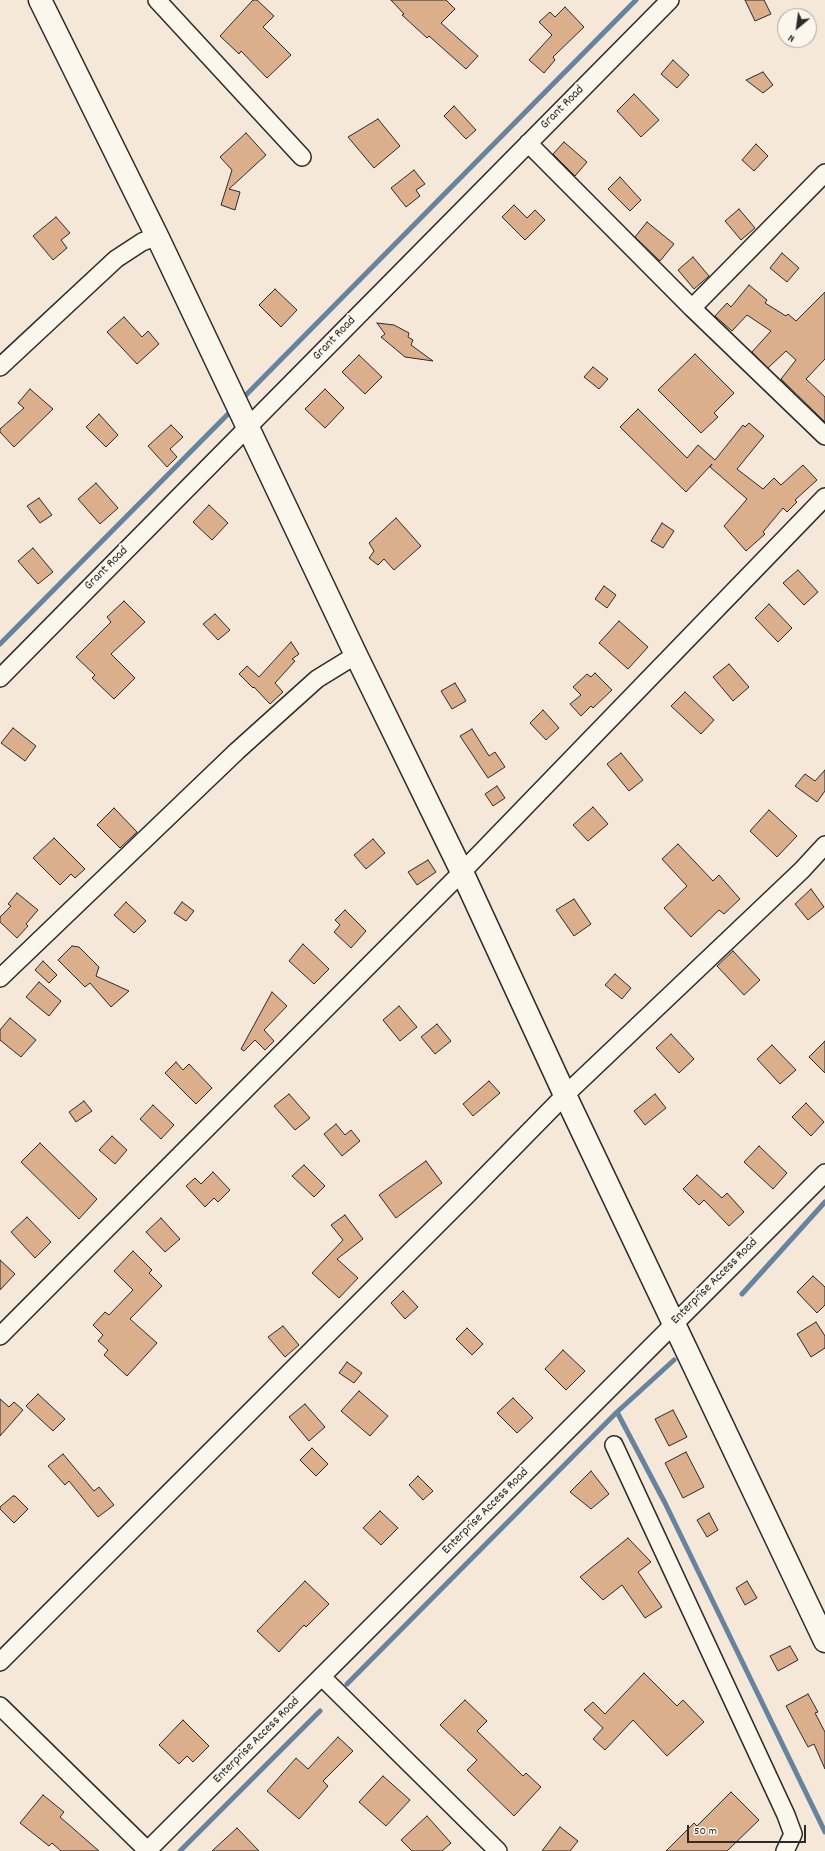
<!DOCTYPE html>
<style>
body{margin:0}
#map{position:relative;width:825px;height:1851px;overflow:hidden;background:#f5e8d9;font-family:Dekko,sans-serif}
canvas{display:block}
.north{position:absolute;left:777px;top:8px;width:40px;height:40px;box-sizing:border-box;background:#fbf7ec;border:1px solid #a8a59f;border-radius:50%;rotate:209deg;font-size:11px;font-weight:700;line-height:16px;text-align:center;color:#2b2b2b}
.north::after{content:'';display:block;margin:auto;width:14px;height:18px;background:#2b2b2b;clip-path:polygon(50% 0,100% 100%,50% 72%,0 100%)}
.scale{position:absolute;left:687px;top:1825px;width:119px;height:18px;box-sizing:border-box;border:2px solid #2b2b2b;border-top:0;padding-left:5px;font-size:12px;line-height:14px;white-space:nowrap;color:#2b2b2b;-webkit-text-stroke:3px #fbf7ec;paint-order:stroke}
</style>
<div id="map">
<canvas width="825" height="1851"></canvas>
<div class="north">N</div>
<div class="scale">50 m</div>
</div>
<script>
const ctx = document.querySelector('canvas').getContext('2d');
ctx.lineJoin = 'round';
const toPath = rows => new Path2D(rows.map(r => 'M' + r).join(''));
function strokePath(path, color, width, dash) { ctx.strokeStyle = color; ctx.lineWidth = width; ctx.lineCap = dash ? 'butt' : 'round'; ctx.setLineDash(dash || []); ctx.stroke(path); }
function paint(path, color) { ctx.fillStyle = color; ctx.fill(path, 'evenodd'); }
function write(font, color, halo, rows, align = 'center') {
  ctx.font = font + ' Dekko,sans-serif'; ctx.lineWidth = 4; ctx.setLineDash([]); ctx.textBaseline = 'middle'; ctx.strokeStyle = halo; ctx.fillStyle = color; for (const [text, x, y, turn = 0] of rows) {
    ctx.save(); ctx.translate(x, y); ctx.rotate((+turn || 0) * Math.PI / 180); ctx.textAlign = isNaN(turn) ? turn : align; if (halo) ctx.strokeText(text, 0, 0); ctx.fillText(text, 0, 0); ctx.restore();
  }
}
strokePath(toPath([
 [241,400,636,0],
 [0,644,233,409],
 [742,1294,825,1202],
 [617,1412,665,1503,825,1832],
 [347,1684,617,1412,674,1360],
 [180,1851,320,1711]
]), '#67839e', 5);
const building = toPath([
 [253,0,257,0,274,16,263,27,291,55,267,78,241,51,239,54,220,36,253,0],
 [391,0,446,0,455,9,441,23,478,56,466,69,429,36,427,38,402,15,404,14,391,0],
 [745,0,764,0,771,14,755,21,745,0],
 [565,7,584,27,553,57,555,60,544,73,529,60,552,35,539,22,550,12,555,17,565,7],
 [673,60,689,75,677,88,661,74,673,60],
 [763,72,773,85,763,93,746,80,763,72],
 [634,94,659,120,641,137,617,111,634,94],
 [454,106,476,130,466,139,444,116,454,106],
 [378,119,400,146,374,168,348,137,378,119],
 [246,133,266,155,229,189,240,192,235,210,221,205,232,170,220,157,246,133],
 [564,142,587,162,575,176,553,154,564,142],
 [756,144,768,156,754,171,742,160,756,144],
 [414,170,425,184,416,190,420,196,406,207,391,188,414,170],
 [620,177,641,200,630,211,608,189,620,177],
 [514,205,527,218,535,210,545,220,525,240,502,217,514,205],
 [739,209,755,228,741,240,725,221,739,209],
 [56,217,70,233,61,240,67,248,53,260,33,236,56,217],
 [647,222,674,244,660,261,635,237,647,222],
 [782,253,799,268,787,282,770,268,782,253],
 [693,257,709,276,694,289,678,270,693,257],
 [749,285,767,300,765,303,786,316,788,314,796,321,825,292,825,359,806,379,825,397,825,422,781,379,796,360,786,351,768,368,752,352,771,331,747,315,732,331,715,316,727,303,731,307,749,285],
 [275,289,297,310,281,327,259,305,275,289],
 [124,317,142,337,148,331,159,344,137,364,107,332,124,317],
 [377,323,394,325,409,333,408,337,413,340,411,345,433,361,405,357,381,337,385,334,377,323],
 [695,354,734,393,714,413,718,417,701,433,658,390,695,354],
 [359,355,382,377,365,394,342,372,359,355],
 [593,367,608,379,599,389,584,377,593,367],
 [30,389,53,409,14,447,0,432,0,429,24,408,18,403,30,389],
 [325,389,344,408,325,428,305,409,325,389],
 [638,409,687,458,698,445,715,460,743,425,745,427,749,423,764,436,737,469,763,489,774,478,781,485,803,465,817,480,795,500,797,502,787,512,783,508,763,532,765,534,746,551,724,526,747,499,710,467,712,464,686,492,620,427,638,409],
 [99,414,118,435,106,447,86,427,99,414],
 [171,425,183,437,170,449,177,457,167,467,148,446,171,425],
 [96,483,118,508,100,524,78,499,96,483],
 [39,498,52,515,40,523,27,506,39,498],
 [209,505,228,523,212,540,193,522,209,505],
 [396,518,421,546,394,570,384,559,378,565,369,558,374,551,369,543,396,518],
 [662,523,674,531,663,548,651,541,662,523],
 [33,548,53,572,38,584,18,561,33,548],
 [798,570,818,592,804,605,783,583,798,570],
 [604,586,616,595,607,608,595,599,604,586],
 [124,601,145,622,111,654,135,678,114,699,92,678,95,675,76,657,111,622,107,617,124,601],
 [769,604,792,628,778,642,755,618,769,604],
 [215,614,230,630,218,640,203,624,215,614],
 [619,621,648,647,628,669,599,643,619,621],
 [291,642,299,654,292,659,295,661,275,683,283,692,270,704,254,687,253,688,239,674,247,666,259,677,291,642],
 [729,664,749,687,733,701,713,677,729,664],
 [595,673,612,690,593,708,591,706,581,716,570,704,581,695,573,687,587,674,591,677,595,673],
 [455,683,466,701,452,709,441,691,455,683],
 [685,692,714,720,701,734,671,706,685,692],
 [543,710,559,728,546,740,530,723,543,710],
 [13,728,36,746,25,761,1,743,13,728],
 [472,729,489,756,495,752,505,767,488,778,460,736,472,729],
 [621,753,643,780,629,791,607,764,621,753],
 [825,770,825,791,817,802,795,786,805,774,815,781,825,770],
 [497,786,505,798,493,806,485,794,497,786],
 [593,807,608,824,588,841,573,825,593,807],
 [114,808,137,832,120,848,97,825,114,808],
 [769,810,797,836,777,857,750,831,769,810],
 [54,838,85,869,75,878,71,874,60,885,33,858,54,838],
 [373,839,385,853,366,869,354,855,373,839],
 [678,844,713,881,719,875,740,899,724,914,719,910,691,937,664,908,687,886,662,859,678,844],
 [428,860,436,872,417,885,408,872,428,860],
 [811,889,824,907,808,920,795,904,811,889],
 [17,893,38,910,26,924,28,926,17,938,0,922,0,917,11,906,8,904,17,893],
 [574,899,591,924,574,936,556,910,574,899],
 [126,902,146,921,134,933,114,915,126,902],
 [182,902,194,911,186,921,174,913,182,902],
 [345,910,366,931,351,948,334,932,340,925,335,920,345,910],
 [303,944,329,969,314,984,289,961,303,944],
 [72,946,79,947,99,967,96,976,129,991,111,1007,90,983,85,987,58,960,72,946],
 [733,951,760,980,744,995,717,966,733,951],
 [43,961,57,975,49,983,35,970,43,961],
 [615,974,631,988,622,999,605,985,615,974],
 [39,982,61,1001,49,1016,26,997,39,982],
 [272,992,287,1006,264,1030,274,1041,265,1050,255,1040,244,1051,241,1049,272,992],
 [399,1006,417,1027,400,1041,383,1020,399,1006],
 [10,1018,36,1040,21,1057,0,1040,0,1030,10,1018],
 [437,1024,451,1041,435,1054,421,1037,437,1024],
 [671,1034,694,1059,679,1073,656,1048,671,1034],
 [825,1041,825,1073,809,1057,825,1041],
 [772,1045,796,1070,780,1084,757,1059,772,1045],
 [176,1062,183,1070,189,1064,212,1088,196,1104,165,1073,176,1062],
 [489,1081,500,1093,473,1116,463,1104,489,1081],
 [289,1094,310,1118,295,1130,274,1106,289,1094],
 [655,1094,666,1108,645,1125,634,1111,655,1094],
 [84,1101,92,1111,76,1122,69,1112,84,1101],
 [806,1103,824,1122,811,1136,792,1117,806,1103],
 [153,1105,174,1125,161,1139,140,1119,153,1105],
 [336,1124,345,1135,351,1130,360,1141,342,1156,324,1134,336,1124],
 [112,1136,127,1150,115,1164,99,1150,112,1136],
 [40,1143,97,1199,79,1219,21,1162,40,1143],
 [759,1146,787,1173,773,1189,744,1162,759,1146],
 [426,1161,442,1183,396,1218,379,1195,426,1161],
 [304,1165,325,1186,314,1197,292,1176,304,1165],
 [213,1172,230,1190,218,1202,214,1198,205,1207,186,1186,195,1178,201,1184,213,1172],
 [697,1175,722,1198,727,1193,744,1212,729,1226,704,1200,699,1205,683,1189,697,1175],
 [345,1215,363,1239,337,1259,358,1278,339,1298,312,1273,343,1240,331,1225,345,1215],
 [27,1217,51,1242,35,1258,11,1232,27,1217],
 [161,1218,180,1239,165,1252,146,1232,161,1218],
 [133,1251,152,1270,149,1273,162,1286,130,1319,157,1343,127,1376,104,1355,108,1350,98,1341,103,1335,93,1325,105,1312,109,1315,133,1290,114,1271,133,1251],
 [0,1260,15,1274,0,1290,0,1260],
 [813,1276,825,1287,825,1305,817,1313,797,1292,813,1276],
 [403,1291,418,1307,405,1319,391,1303,403,1291],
 [816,1322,825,1336,825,1348,811,1357,797,1334,816,1322],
 [283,1326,299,1345,285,1357,268,1337,283,1326],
 [467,1328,483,1344,472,1355,456,1339,467,1328],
 [563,1350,585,1371,566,1390,545,1369,563,1350],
 [347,1362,362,1373,354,1383,339,1373,347,1362],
 [359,1391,388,1416,370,1436,341,1411,359,1391],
 [38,1394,65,1419,53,1431,26,1406,38,1394],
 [513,1398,533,1418,517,1433,497,1413,513,1398],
 [0,1399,9,1407,14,1402,23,1410,0,1436,0,1399],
 [305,1404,325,1427,309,1441,289,1417,305,1404],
 [673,1410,687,1437,669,1446,655,1419,673,1410],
 [312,1448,328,1464,316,1476,300,1460,312,1448],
 [686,1452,704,1487,683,1498,665,1463,686,1452],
 [63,1454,94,1491,99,1487,114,1505,98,1517,69,1481,65,1485,48,1466,63,1454],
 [591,1471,609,1494,591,1509,570,1492,591,1471],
 [418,1476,433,1491,423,1500,409,1485,418,1476],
 [13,1496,15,1496,28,1509,14,1523,0,1509,0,1507,13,1496],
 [380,1511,398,1528,381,1545,363,1528,380,1511],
 [709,1513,718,1530,707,1537,697,1520,709,1513],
 [628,1538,651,1562,638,1572,662,1607,645,1618,622,1585,603,1600,580,1577,628,1538],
 [305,1581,329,1604,306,1627,304,1625,279,1652,257,1631,305,1581],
 [747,1581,757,1598,745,1605,736,1588,747,1581],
 [790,1646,798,1660,778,1671,770,1656,790,1646],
 [644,1673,677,1706,683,1700,704,1722,667,1756,633,1720,605,1750,593,1739,603,1728,584,1710,593,1702,605,1714,644,1673],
 [808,1694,818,1712,815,1713,825,1732,825,1769,814,1744,808,1747,786,1706,808,1694],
 [465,1700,487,1721,477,1731,523,1776,526,1773,541,1787,514,1816,467,1770,477,1760,440,1725,465,1700],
 [183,1720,209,1746,193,1762,187,1756,179,1764,159,1745,183,1720],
 [338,1737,353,1751,323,1781,328,1786,299,1819,267,1791,296,1758,308,1769,338,1737],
 [383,1776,410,1800,386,1826,359,1802,383,1776],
 [731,1792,759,1820,727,1851,666,1851,694,1823,697,1826,731,1792],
 [43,1795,64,1812,60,1817,99,1851,61,1851,52,1843,49,1846,20,1823,43,1795],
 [427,1816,451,1843,442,1851,412,1851,401,1840,427,1816],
 [560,1827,578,1841,570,1851,542,1851,560,1827],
 [237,1828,259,1851,212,1851,237,1828]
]);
paint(building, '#dbae8c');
strokePath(building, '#2b2b2b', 1);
const street = toPath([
 [157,0,302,157],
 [528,143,692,308,825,436],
 [692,308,825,173],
 [0,367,116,259,142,242,157,236],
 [0,678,670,0],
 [0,978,237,751,317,679,356,655],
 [0,1336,462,872,825,497],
 [614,1445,786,1815,793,1834,785,1851],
 [0,1662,468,1194,565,1095,802,870,825,845],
 [322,1677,498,1851],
 [0,1706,148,1851],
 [147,1851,825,1173]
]);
const secondary = toPath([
 [40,0,157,236,356,655,462,872,565,1095,825,1641]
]);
strokePath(street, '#2b2b2b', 20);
strokePath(secondary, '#2b2b2b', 25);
strokePath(street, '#fbf7ec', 17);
strokePath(secondary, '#fbf7ec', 22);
write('13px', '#2b2b2b', '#fbf7ec', [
 ["Grant Road",563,108,-45],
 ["Grant Road",335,339,-46],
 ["Grant Road",107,569,-45],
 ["Enterprise Access Road",715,1282,-45],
 ["Enterprise Access Road",486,1512,-45],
 ["Enterprise Access Road",257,1741,-45]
]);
</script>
